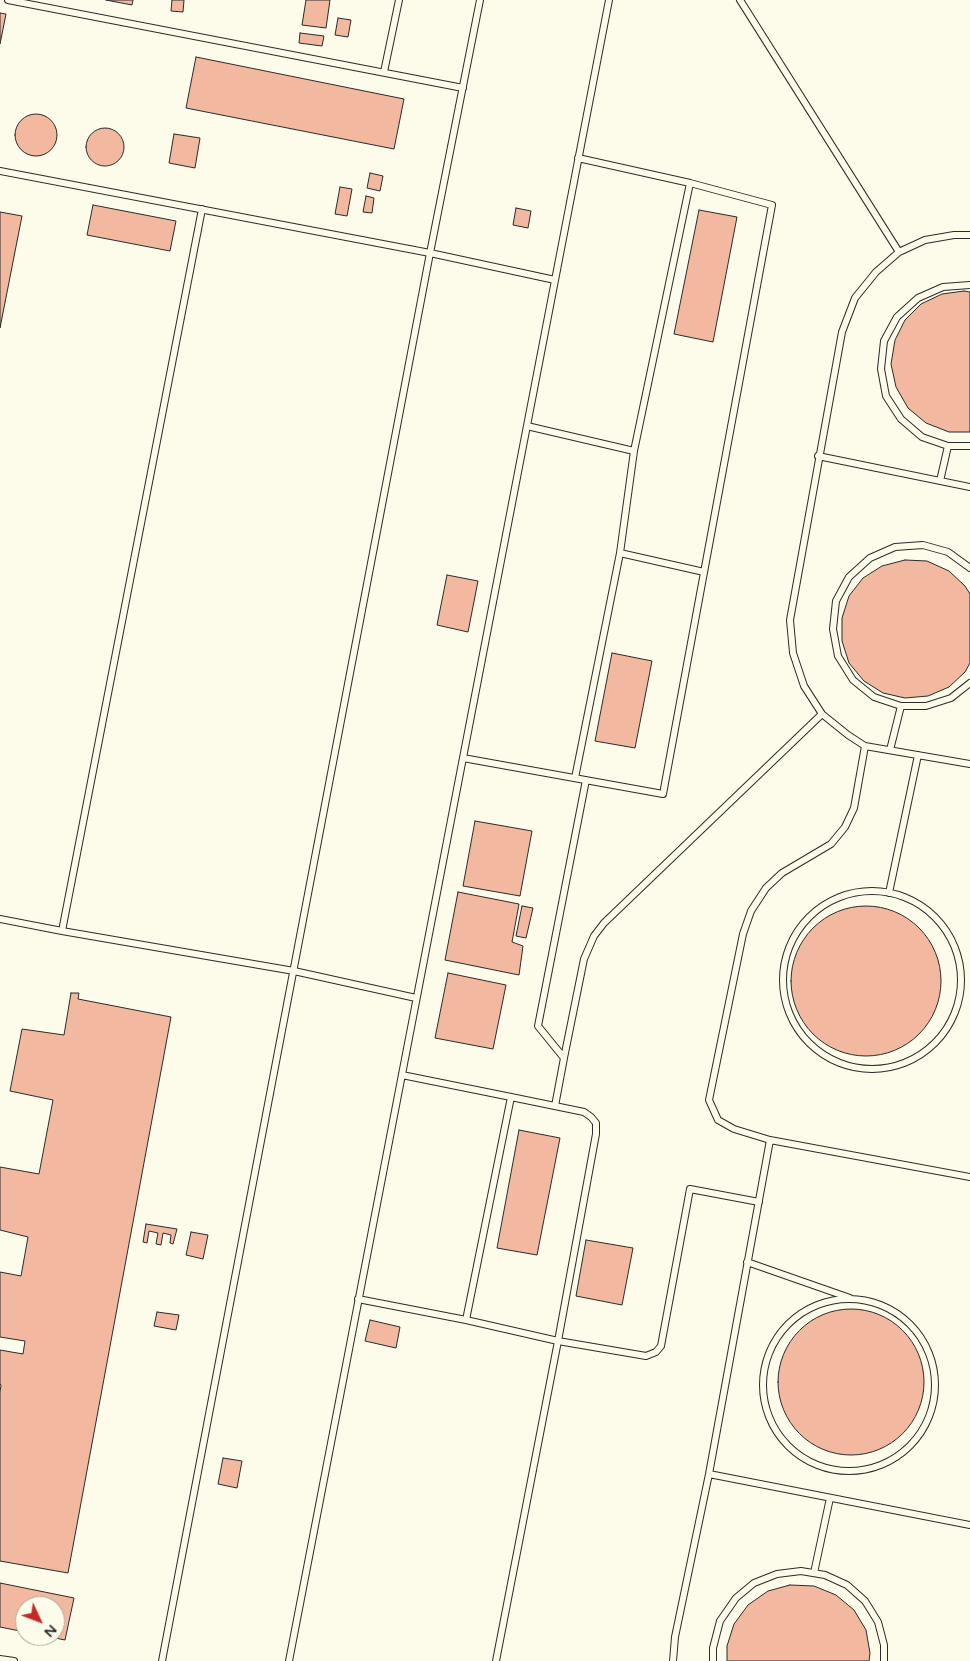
<!DOCTYPE html>
<style>
body{margin:0}
#map{position:relative;width:970px;height:1661px;overflow:hidden;background:#fdfbea;font-family:"Varela Round",sans-serif}
canvas{display:block}
.north{position:absolute;left:15px;top:1596px;width:50px;height:50px;box-sizing:border-box;background:#fdfbea;border:1px solid #a9a89e;border-radius:50%;rotate:133deg;font-size:14px;font-weight:700;line-height:20px;text-align:center;color:#2b2b2b}
.north::after{content:'';display:block;margin:auto;width:18px;height:22px;background:#c62828;clip-path:polygon(50% 0,100% 100%,50% 72%,0 100%)}
</style>
<div id="map">
<canvas width="970" height="1661"></canvas>
<div class="north">N</div>
</div>
<script>
const ctx = document.querySelector('canvas').getContext('2d');
ctx.lineJoin = 'round';
function paint(path, color) { ctx.fillStyle = color; ctx.fill(path, 'evenodd'); }
const toPath = rows => new Path2D(rows.map(r => 'M' + r).join(''));
function strokePath(path, color, width, dash) { ctx.strokeStyle = color; ctx.lineWidth = width; ctx.lineCap = dash ? 'butt' : 'round'; ctx.setLineDash(dash || []); ctx.stroke(path); }
const building = toPath([
 [106,0,133,0,132,5,106,0],
 [172,0,184,0,183,12,171,11,172,0],
 [306,0,330,0,326,28,302,25,306,0],
 [0,13,6,14,0,44,0,13],
 [338,18,351,20,348,37,335,35,338,18],
 [300,33,324,36,322,46,299,43,300,33],
 [196,57,404,99,394,149,186,108,196,57],
 '15 135a21 21 0 1 1 42 0a21 21 0 1 1-42 0Z',
 '86 147a19 19 0 1 1 38 0a19 19 0 1 1-38 0Z',
 [174,134,200,138,195,168,169,163,174,134],
 [370,173,383,176,380,191,367,188,370,173],
 [340,187,352,189,347,216,335,214,340,187],
 [366,196,374,198,372,213,363,212,366,196],
 [93,205,176,221,170,251,87,235,93,205],
 [516,208,531,211,528,228,513,225,516,208],
 [699,210,737,217,713,342,674,334,699,210],
 [0,212,22,216,0,328,0,212],
 [964,291,970,292,970,432,949,432,926,423,908,408,896,387,891,364,895,340,905,320,921,304,942,294,964,291],
 [905,560,927,561,949,571,965,586,970,594,970,663,965,672,949,687,928,696,905,698,883,693,864,681,849,663,842,641,842,618,849,596,863,578,882,566,905,560],
 [447,575,478,581,468,632,437,625,447,575],
 [612,653,652,661,635,748,595,741,612,653],
 [475,821,532,831,520,896,463,886,475,821],
 [458,892,519,904,512,942,523,946,519,975,445,960,458,892],
 [522,906,533,908,526,938,516,936,522,906],
 '791 981a75 75 0 1 1 150 0a75 75 0 1 1-150 0Z',
 [448,973,506,985,493,1049,435,1038,448,973],
 [71,993,79,993,78,999,171,1017,68,1573,0,1561,0,1392,1,1385,0,1384,0,1350,23,1354,25,1341,0,1337,0,1272,21,1276,28,1237,0,1230,0,1167,39,1174,53,1100,10,1091,22,1029,64,1035,71,993],
 [519,1130,560,1138,537,1255,497,1248,519,1130],
 [146,1224,177,1229,173,1244,170,1243,171,1235,163,1233,161,1245,156,1244,158,1233,149,1231,147,1243,143,1242,146,1224],
 [191,1232,208,1235,203,1259,186,1255,191,1232],
 [586,1240,633,1248,622,1305,576,1296,586,1240],
 '778 1382a73 73 0 1 1 146 0a73 73 0 1 1-146 0Z',
 [157,1312,179,1315,176,1330,154,1326,157,1312],
 [370,1320,400,1327,396,1348,365,1341,370,1320],
 [223,1458,242,1461,237,1488,218,1484,223,1458],
 [0,1583,74,1598,65,1640,45,1636,55,1636,55,1606,25,1606,25,1632,0,1627,0,1583],
 [790,1585,814,1586,836,1595,854,1610,866,1630,870,1653,869,1661,727,1661,727,1646,734,1624,748,1605,768,1591,790,1585]
]);
paint(building, '#f2b8a0');
strokePath(building, '#2b2b2b', 1);
const lane = toPath([
 [8,0,463,88],
 [740,0,899,252],
 [384,72,399,0],
 [0,171,430,253,555,280],
 [970,235,954,235,925,240,899,252,876,272,855,298,842,332,790,620,793,653,804,686,822,714,848,735,865,746,970,764],
 [970,285,943,287,918,298,897,317,884,341,881,369,886,396,901,419,922,437,948,446,970,446],
 [527,426,634,451],
 [818,456,970,487],
 [940,481,948,446],
 [620,553,704,572],
 [970,568,948,552,923,545,895,547,870,558,849,577,836,601,833,629,838,656,853,680,874,697,901,706,926,706,951,698,970,683],
 [865,746,854,808,845,827,831,844,782,873,766,888,751,911,743,934,709,1100,718,1120,734,1129,770,1140,970,1177],
 [890,750,901,706],
 [463,758,663,794,772,205,690,183,578,158],
 [575,778,620,553,634,451,690,183],
 '783 980a89 89 0 1 1 178 0a89 89 0 1 1-178 0Z',
 [889,893,918,755],
 [0,919,62,931,294,971,416,998],
 [62,931,202,209],
 [564,1058,584,959,594,936,604,923,822,714],
 [402,1075,511,1097,466,1320],
 [511,1097,584,1112,591,1117,596,1123,596,1134,558,1341,646,1356,656,1352,661,1346,690,1189,759,1202],
 [555,1106,564,1058,538,1026,586,780],
 [747,1262,850,1298],
 [358,1299,466,1320,558,1341,496,1661],
 '763 1385a86 86 0 1 1 172 0a86 86 0 1 1-172 0Z',
 [709,1474,970,1525],
 [814,1573,830,1498],
 [0,1659,14,1661],
 [162,1661,430,253,480,0],
 [289,1661,609,0],
 [673,1661,675,1637,709,1474,770,1140],
 [713,1661,713,1648,720,1621,736,1598,754,1583,777,1574,801,1571,825,1575,847,1585,865,1601,878,1622,884,1645,884,1661]
]);
strokePath(lane, '#2b2b2b', 8);
strokePath(lane, '#fdfbea', 6);
</script>
